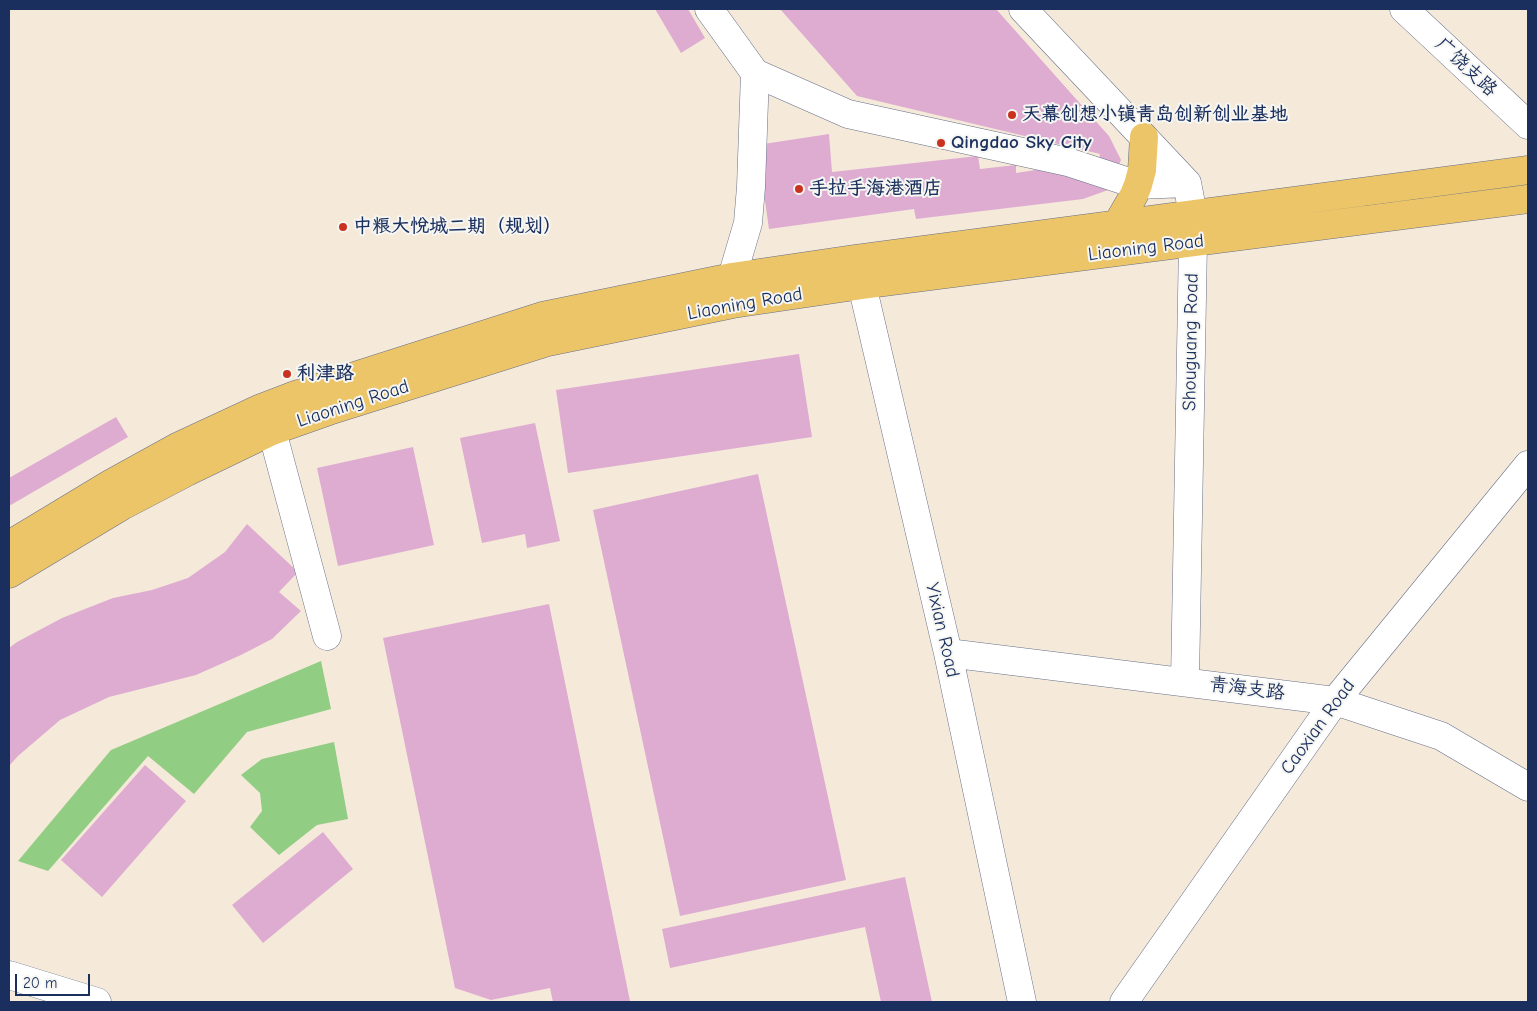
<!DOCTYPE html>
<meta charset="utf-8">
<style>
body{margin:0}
#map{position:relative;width:1537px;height:1011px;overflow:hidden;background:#f5e9da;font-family:"Comic Neue",sans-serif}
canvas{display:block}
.frame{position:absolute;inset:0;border:10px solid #1b2f5e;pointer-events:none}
.scale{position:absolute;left:15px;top:974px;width:75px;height:22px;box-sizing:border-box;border:2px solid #1b2f5e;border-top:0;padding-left:6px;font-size:15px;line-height:18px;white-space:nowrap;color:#1b2f5e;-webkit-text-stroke:4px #f6f6f2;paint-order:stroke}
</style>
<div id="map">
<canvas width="1537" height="1011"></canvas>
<div class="frame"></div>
<div class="scale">20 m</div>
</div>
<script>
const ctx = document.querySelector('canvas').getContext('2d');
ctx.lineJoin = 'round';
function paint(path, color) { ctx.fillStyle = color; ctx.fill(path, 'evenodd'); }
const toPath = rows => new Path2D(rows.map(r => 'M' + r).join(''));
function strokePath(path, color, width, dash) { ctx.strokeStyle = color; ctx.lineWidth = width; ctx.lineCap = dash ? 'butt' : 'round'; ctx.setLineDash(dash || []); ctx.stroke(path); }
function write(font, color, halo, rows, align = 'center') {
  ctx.font = font + ' "Comic Neue","LXGW WenKai TC",sans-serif'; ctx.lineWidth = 4; ctx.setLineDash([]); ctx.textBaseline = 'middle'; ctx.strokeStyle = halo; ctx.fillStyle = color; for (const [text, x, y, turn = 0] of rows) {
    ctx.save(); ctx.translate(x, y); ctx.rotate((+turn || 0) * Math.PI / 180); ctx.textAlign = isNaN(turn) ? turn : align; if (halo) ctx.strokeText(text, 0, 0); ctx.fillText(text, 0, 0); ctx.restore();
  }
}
paint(toPath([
 [321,661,331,709,247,732,194,794,148,756,48,871,18,861,111,750],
 [334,742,348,819,317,825,279,855,250,827,262,811,260,793,241,775,262,759]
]), '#91cd82');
paint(toPath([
 [655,9,688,9,705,38,681,53],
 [780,9,996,9,1109,136,1121,160,1108,190,1083,199,916,219,914,209,769,229,757,145,829,134,832,172,978,156,980,169,1016,165,1016,173,1042,169,1093,182,1100,154,857,96],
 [799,354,812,437,568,473,556,390],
 [116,417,128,437,9,506,9,478],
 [535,423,560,541,527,548,525,534,482,543,460,438],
 [413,447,434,545,338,566,317,468],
 [758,474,846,880,680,916,593,510],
 [247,524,298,572,279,592,301,611,272,639,241,655,196,675,109,697,60,720,18,756,9,766,9,648,17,642,62,618,113,598,152,590,188,578,225,552],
 [549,604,630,1001,626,1002,553,1002,550,988,491,1000,455,988,383,638],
 [145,765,186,801,102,897,61,860],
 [323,832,353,869,263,943,232,905],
 [905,877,932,1002,881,1002,865,927,670,968,662,929]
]), '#deacd1');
const street = toPath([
 [709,9,755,73],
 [1023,9,1187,183,1193,214,1193,242,1185,681],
 [1404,9,1528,125],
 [855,262,862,285,948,653,1022,1002],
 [732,300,732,277,748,223,751,187,755,73,848,114,1068,162,1138,185,1187,183],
 [272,431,327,636],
 [948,653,1335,701,1441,736,1528,787],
 [9,975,97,1002],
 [1124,1002,1335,701,1528,465]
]);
const primary = toPath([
 [1117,224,1134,195,1138,185,1142,170,1144,137],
 [9,545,110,484,177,447,261,408,295,395,542,316,732,277,854,259,1528,170],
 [9,574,122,506,187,472,272,431,329,411,548,342,733,304,862,285,1528,199]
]);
strokePath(street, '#677089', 29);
strokePath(primary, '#677089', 29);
strokePath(street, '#fff', 28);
strokePath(primary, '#edc569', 28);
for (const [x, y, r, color] of [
 [1012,115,5,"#c8321e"],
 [941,143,5,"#c8321e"],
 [799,189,5,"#c8321e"],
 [343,227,5,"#c8321e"],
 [287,374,5,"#c8321e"]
]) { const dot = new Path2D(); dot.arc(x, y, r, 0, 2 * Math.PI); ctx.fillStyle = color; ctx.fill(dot); strokePath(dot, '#f6f6f2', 2); }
write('19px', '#1b2f5e', '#f6f6f2', [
 ["广饶支路",1466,67,43],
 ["Liaoning Road",1146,248,-7],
 ["Liaoning Road",745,304,-10],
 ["Shouguang Road",1191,342,-89],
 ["Liaoning Road",353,404,-18],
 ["Yixian Road",942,630,77],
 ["青海支路",1247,689,7],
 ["Caoxian Road",1318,727,-54]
]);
write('bold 19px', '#1b2f5e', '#f6f6f2', [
 ["天幕创想小镇青岛创新创业基地",1022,115],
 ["Qingdao Sky City",951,143],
 ["手拉手海港酒店",809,189],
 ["中粮大悦城二期（规划）",353,227],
 ["利津路",297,374]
], 'left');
</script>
